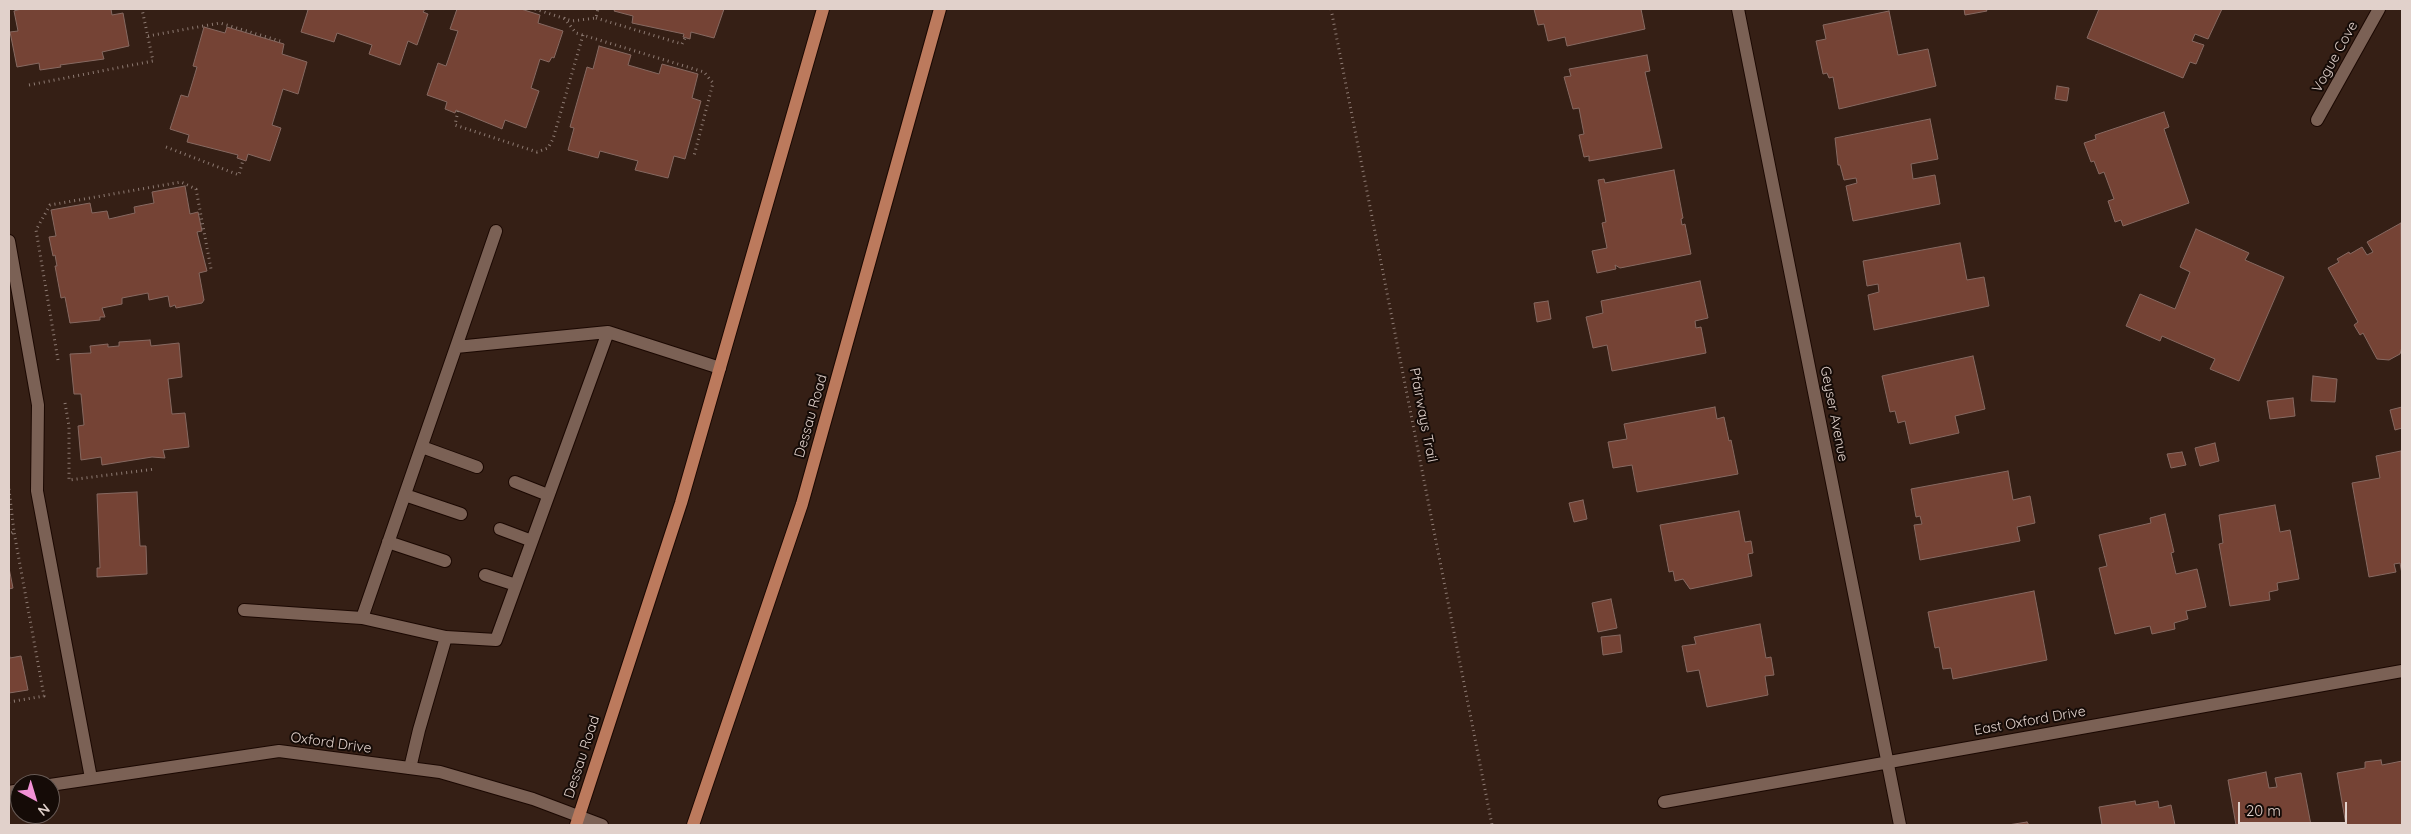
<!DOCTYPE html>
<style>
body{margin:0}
#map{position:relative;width:2411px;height:834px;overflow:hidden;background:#351f15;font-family:Quicksand,sans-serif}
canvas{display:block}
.frame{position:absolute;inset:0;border:10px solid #e1d1cb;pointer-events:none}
.north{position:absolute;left:10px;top:774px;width:50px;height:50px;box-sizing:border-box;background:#150b07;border:1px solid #675a55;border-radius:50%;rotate:141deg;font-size:14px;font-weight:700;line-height:20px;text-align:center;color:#e1d1cb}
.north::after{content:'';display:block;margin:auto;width:18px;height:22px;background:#f291d6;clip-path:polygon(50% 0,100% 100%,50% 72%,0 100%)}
.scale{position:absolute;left:2238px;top:802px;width:109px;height:22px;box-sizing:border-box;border:2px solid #e1d1cb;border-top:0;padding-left:6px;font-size:15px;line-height:18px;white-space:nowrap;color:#e1d1cb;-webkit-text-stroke:4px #150b07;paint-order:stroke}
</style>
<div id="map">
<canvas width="2411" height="834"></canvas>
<div class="frame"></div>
<div class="north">N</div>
<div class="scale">20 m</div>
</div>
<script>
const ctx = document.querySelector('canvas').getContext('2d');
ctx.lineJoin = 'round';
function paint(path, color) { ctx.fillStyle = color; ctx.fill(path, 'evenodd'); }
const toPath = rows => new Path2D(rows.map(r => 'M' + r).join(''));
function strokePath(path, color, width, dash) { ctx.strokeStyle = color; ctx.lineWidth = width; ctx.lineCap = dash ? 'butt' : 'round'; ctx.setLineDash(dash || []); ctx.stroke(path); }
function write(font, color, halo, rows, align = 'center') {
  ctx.font = font + ' Quicksand,sans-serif'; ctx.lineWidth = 4; ctx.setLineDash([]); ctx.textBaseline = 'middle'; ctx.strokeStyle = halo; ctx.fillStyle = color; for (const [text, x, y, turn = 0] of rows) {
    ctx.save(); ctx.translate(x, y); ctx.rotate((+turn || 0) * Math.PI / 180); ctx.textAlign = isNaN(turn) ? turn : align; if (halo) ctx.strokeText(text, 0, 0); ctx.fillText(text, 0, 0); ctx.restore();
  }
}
const building = toPath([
 [21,9,111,9,112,15,123,13,129,46,102,52,104,59,60,65,61,67,40,70,39,63,17,67,10,32,18,31,14,11,21,9],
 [304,9,425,9,423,12,428,14,417,45,408,41,400,65,369,54,372,45,337,33,334,42,301,32,308,10,304,9],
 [457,9,521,9,540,15,538,23,563,31,554,58,552,57,549,62,540,59,531,88,539,91,526,128,505,120,502,129,500,128,458,111,456,110,455,113,445,109,447,102,427,95,438,63,446,66,458,31,450,29,457,9],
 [615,9,724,9,714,38,691,32,690,39,683,37,684,34,632,23,633,16,614,11,615,9],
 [1534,9,1641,9,1645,29,1567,46,1565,37,1548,41,1544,24,1538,25,1534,9],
 [1986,9,1987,11,1965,15,1964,9,1986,9],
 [2099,9,2222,9,2208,39,2195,34,2192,41,2204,45,2196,64,2190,62,2183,78,2087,38,2099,9],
 [1889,11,1898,55,1928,49,1936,86,1839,109,1833,77,1829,78,1827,73,1823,74,1816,41,1826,39,1823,25,1889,11],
 [204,27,225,33,227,27,284,44,282,54,307,62,298,94,283,89,272,125,281,128,270,161,248,154,246,161,237,158,238,155,187,142,189,135,170,129,181,95,188,97,197,67,193,66,204,27],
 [599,46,631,55,628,65,659,74,662,64,698,74,692,98,701,101,685,159,674,156,668,178,635,170,638,161,600,151,598,158,568,150,574,128,570,127,587,67,593,69,599,46],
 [1647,55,1650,71,1645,72,1662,148,1589,161,1589,156,1584,157,1579,135,1584,134,1579,108,1573,109,1564,77,1571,76,1569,69,1647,55],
 [2057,86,2069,88,2067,101,2055,99,2057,86],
 [2164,112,2169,127,2164,129,2189,203,2123,226,2121,220,2115,222,2108,201,2114,199,2104,172,2099,174,2094,161,2091,162,2084,143,2096,139,2095,135,2164,112],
 [1930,119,1938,159,1911,164,1913,179,1935,175,1940,204,1853,221,1846,186,1857,183,1856,178,1844,180,1840,165,1838,165,1835,138,1930,119],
 [1674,170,1683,218,1681,219,1682,225,1685,224,1691,254,1620,268,1615,265,1616,269,1597,273,1592,251,1607,248,1602,223,1606,222,1598,180,1604,179,1605,183,1674,170],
 [185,186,190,214,198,212,202,231,197,232,207,271,199,273,204,300,202,303,176,308,175,305,170,307,168,296,149,300,148,293,122,298,122,304,102,308,105,317,100,317,100,320,70,323,65,297,61,298,55,266,57,266,55,255,53,256,49,237,56,236,51,210,90,203,92,213,107,211,109,219,135,213,134,207,154,203,152,192,185,186],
 [2401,223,2402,347,2400,354,2389,360,2377,359,2363,333,2360,335,2354,325,2358,322,2328,268,2339,262,2337,259,2349,252,2350,254,2362,247,2367,255,2373,252,2367,242,2401,223],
 [2196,229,2249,253,2245,260,2284,277,2239,381,2210,369,2215,359,2162,336,2160,341,2126,326,2140,294,2175,309,2190,272,2180,267,2196,229],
 [1960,243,1967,280,1984,277,1989,306,1874,330,1868,295,1879,292,1878,284,1867,286,1863,261,1960,243],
 [1700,281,1708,318,1695,321,1696,328,1701,327,1706,353,1612,371,1607,345,1593,348,1586,317,1603,313,1601,301,1700,281],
 [1548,301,1551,319,1537,322,1534,303,1548,301],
 [150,340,151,346,179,343,182,377,168,379,172,414,185,413,189,447,163,450,165,458,152,457,102,465,101,457,81,460,78,426,84,425,81,394,74,394,70,354,91,353,90,346,108,344,108,347,119,346,119,342,150,340],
 [1973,356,1985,409,1955,416,1959,433,1910,444,1905,421,1898,423,1895,411,1890,412,1882,376,1973,356],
 [2313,376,2337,379,2335,402,2311,401,2313,376],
 [2293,398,2295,416,2270,419,2267,401,2293,398],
 [1715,407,1717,419,1724,417,1729,441,1731,440,1738,474,1637,492,1632,465,1613,468,1608,442,1627,439,1624,424,1715,407],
 [2402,407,2402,428,2395,430,2390,410,2402,407],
 [2215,443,2219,461,2200,466,2195,448,2215,443],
 [2401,451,2402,574,2400,563,2394,564,2396,572,2369,577,2352,483,2380,478,2376,456,2401,451],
 [2182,452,2186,465,2171,468,2167,454,2182,452],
 [2008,471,2013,500,2030,496,2035,523,2017,527,2020,541,1920,560,1914,525,1922,524,1920,516,1916,517,1911,489,2008,471],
 [137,492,140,546,146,546,147,574,97,577,97,568,100,568,97,494,137,492],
 [1583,500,1587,519,1574,522,1569,503,1583,500],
 [2275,505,2280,532,2290,530,2299,579,2277,583,2278,590,2269,592,2270,600,2230,606,2219,544,2223,543,2219,515,2275,505],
 [1739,511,1745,542,1751,541,1753,553,1748,554,1752,576,1690,589,1683,579,1675,581,1673,571,1669,572,1660,525,1739,511],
 [2165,514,2174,552,2171,553,2176,574,2197,569,2206,607,2186,611,2188,619,2174,623,2175,629,2152,634,2150,626,2115,634,2099,568,2107,566,2099,535,2151,523,2150,518,2165,514],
 [9,568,13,588,9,589,9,568],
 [2034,591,2047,660,1953,679,1951,668,1943,669,1939,647,1935,648,1928,612,2034,591],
 [1611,599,1617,628,1598,632,1592,603,1611,599],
 [1760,624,1766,658,1771,657,1774,675,1765,676,1768,695,1707,707,1699,670,1687,672,1682,646,1696,644,1694,637,1760,624],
 [1620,635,1622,652,1603,655,1601,637,1620,635],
 [9,652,10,658,21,656,28,690,9,693,9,652],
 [2381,760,2382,765,2402,761,2402,825,2346,825,2337,773,2365,768,2365,762,2381,760],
 [2266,772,2269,788,2277,787,2275,778,2301,773,2311,825,2236,825,2228,780,2266,772],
 [2135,801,2136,805,2158,801,2159,808,2171,805,2175,825,2102,825,2099,807,2135,801],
 [2027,822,2029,825,2008,825,2027,822]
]);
paint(building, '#754335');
strokePath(building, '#866961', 1);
const lane = toPath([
 [9,241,38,405,37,491,91,778],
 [456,347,496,231],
 [422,447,477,467],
 [515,482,548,495],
 [405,495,461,514],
 [500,529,532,541],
 [388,542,445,561],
 [485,575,516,585],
 [244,610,362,618],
 [446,637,362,618,456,347,608,332],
 [410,768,419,730,446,637,496,640,608,332,720,368]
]);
const street = toPath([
 [1738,9,1900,825],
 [2317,120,2379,9],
 [1664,802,2402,671]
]);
const secondary = toPath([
 [50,785,279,751,440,772,533,799,602,825],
 [9,792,20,790]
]);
const primary = toPath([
 [576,825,681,503,823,9],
 [693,825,802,504,940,9]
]);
strokePath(lane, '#1b0802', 14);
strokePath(street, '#1b0802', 14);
strokePath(secondary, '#1b0802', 14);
strokePath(primary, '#1b0802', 14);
strokePath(toPath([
 [535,9,572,21,596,18,598,9],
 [1331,9,1492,825],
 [564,18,576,33,704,72,713,83,694,156],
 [596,18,682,44,685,38],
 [148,36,220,23,280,41],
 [29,85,153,61,142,9],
 [458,111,455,125,537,152,548,148,553,139,583,35],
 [166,147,239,175,243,160],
 [58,360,36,230,50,205,181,182,196,189,211,269],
 [65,403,69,426,69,480,155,469],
 [9,489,14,532,9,534],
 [9,702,44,696,14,532]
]), '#8d7a72', 3, [1, 4]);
strokePath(lane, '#7b6155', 12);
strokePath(street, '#7b6155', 12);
strokePath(secondary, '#7b6155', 12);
strokePath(primary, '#bc7a5d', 12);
write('14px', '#e1d1cb', '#150b07', [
 ["Vogue Cove",2335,57,-61],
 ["Geyser Avenue",1834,414,79],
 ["Pfairways Trail",1423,415,79],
 ["Dessau Road",811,416,-74],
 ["East Oxford Drive",2030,721,-10],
 ["Oxford Drive",331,743,8],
 ["Dessau Road",582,757,-72]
]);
</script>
